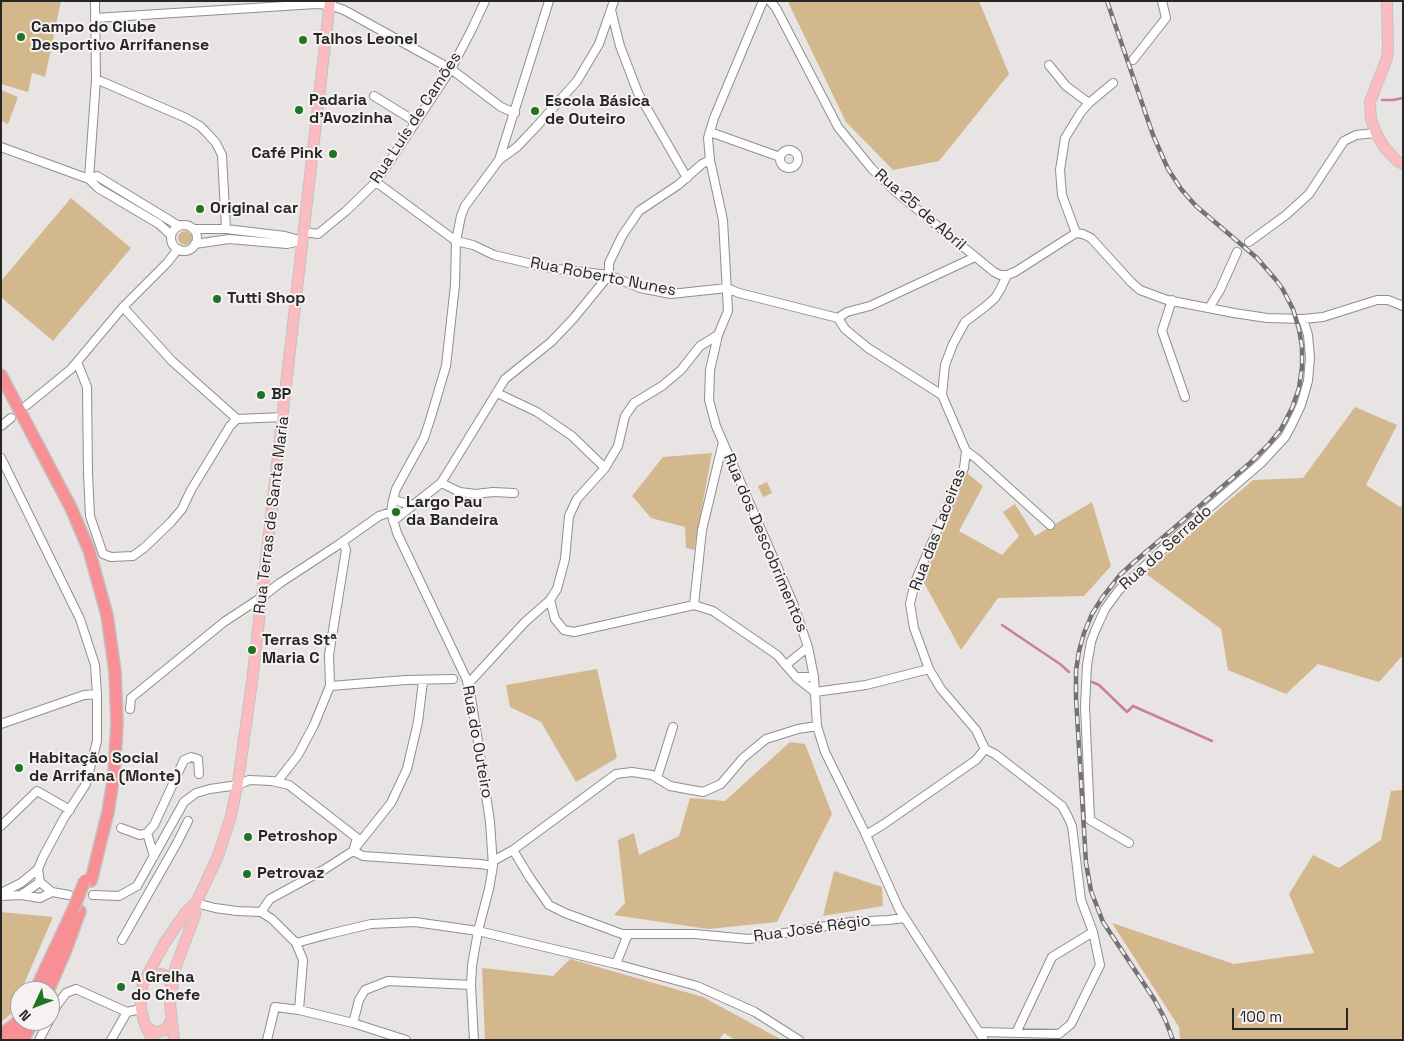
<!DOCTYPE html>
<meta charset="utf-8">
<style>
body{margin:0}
#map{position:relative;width:1404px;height:1041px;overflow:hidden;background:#e8e4e3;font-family:"Space Grotesk",sans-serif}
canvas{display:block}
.frame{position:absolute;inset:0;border:2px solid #272626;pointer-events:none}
.north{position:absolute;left:10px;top:981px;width:50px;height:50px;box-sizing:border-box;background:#f5f2f1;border:1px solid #a3a0a0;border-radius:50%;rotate:227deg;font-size:14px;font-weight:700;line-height:20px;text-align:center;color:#272626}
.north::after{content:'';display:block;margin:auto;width:18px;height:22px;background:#1e7521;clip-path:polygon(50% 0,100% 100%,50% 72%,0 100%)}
.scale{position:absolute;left:1232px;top:1008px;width:116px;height:22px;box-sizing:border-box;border:2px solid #272626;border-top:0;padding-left:6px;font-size:15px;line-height:18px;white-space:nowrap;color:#272626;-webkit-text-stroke:4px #f5f2f1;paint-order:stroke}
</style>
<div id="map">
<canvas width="1404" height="1041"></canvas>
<div class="frame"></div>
<div class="north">N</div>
<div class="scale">100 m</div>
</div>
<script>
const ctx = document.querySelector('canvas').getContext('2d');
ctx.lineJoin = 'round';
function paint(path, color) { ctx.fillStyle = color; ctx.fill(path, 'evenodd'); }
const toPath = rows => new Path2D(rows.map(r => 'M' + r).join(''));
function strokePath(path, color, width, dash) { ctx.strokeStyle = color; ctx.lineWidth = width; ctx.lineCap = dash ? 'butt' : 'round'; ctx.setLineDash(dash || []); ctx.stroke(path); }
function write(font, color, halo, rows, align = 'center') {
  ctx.font = font + ' "Space Grotesk",sans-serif'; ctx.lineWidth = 4; ctx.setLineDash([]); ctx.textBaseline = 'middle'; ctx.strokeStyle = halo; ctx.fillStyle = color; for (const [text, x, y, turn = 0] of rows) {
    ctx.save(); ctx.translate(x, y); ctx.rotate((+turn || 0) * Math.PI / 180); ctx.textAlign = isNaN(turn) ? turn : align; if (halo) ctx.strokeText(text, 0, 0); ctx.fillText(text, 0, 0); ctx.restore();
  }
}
paint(toPath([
 [1,1,61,1,45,77,32,73,28,92,1,84],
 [789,1,979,1,1009,74,939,161,893,170,846,122,789,4],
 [1,90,18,97,8,124,1,121],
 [71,198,131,248,53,341,1,297,1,281],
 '178 238a7 7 0 1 1 14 0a7 7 0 1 1-14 0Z',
 [1355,407,1397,425,1366,485,1400,507,1403,504,1403,655,1379,682,1318,664,1286,694,1228,670,1221,629,1145,573,1253,480,1303,478],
 [712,453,694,550,686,548,685,527,651,518,632,496,663,457],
 [967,473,983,486,959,531,1002,555,1019,536,1003,512,1015,504,1035,536,1092,502,1111,566,1084,596,998,598,961,650,923,581],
 [767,482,772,493,763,497,758,486],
 [597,669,617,758,576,782,541,722,510,707,506,685],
 [790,742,805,744,832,814,777,922,708,929,614,915,625,903,618,840,634,833,639,855,679,836,690,798,725,801],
 [1403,790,1403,1040,1180,1040,1179,1027,1112,923,1234,964,1314,953,1289,894,1313,855,1339,868,1381,840,1391,791],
 [834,871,882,887,883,906,823,916],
 [1,912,53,917,11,1014,1,1022],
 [570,959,703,997,782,1040,735,1040,724,1033,719,1040,485,1040,482,968,553,976]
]), '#d2b88c');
strokePath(toPath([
 [1382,100,1393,100,1403,98],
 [1002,625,1060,664,1069,672],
 [1092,682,1099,685,1127,712,1133,706,1212,741]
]), '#cb7f9b', 2.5);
const minor = toPath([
 [763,1,714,118,708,138,710,160,723,220,728,311,718,335,710,370,709,400,716,426,793,603,808,647,814,677,817,726,825,752,866,835,899,909,984,1040],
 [770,1,776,8,838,127,872,169,896,192,994,272,1000,275,1007,275],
 [611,10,620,46,638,93,687,178],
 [95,18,316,4,330,5,344,10,451,69,501,107,515,113],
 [1133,60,1166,18,1162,1],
 [1049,65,1066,86,1089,103],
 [96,79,186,118,200,126,208,134,216,143,222,155,226,229],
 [374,96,416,122],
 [710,132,780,157],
 [1,147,89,179,98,188,159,224,171,235],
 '780 159a9 9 0 1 1 18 0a9 9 0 1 1-18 0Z',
 [499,160,549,1],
 [89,179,96,79,95,1],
 [89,179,97,176,179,226],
 [376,182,456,241,473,245,494,255,549,268,609,275,640,288,671,294,727,288,739,293,838,318,847,312,870,306,975,257],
 '171 238a13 13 0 1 1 26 0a13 13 0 1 1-26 0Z',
 [194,229,226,229,285,236,303,241],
 [305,232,318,234,346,211,376,182,451,69,471,31,485,1],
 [1076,233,1083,234,1091,238,1131,282,1140,290,1167,300,1234,313,1267,318,1303,319,1323,317,1377,300,1388,300,1403,306],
 [1076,233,1062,195,1060,170,1065,138,1081,112,1089,103,1113,83],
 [1249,242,1286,215,1309,194,1344,141,1356,135,1376,133],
 [195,244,229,239,287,244,300,241],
 [609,275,609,263,622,236,639,211,678,185,702,164,710,160],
 [1172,300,1162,331,1185,397],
 [123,307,172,361,237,419],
 [1209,308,1220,290,1237,252],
 [838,318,845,329,868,348,942,395],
 [77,362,87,387,88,474,90,516,103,554,111,557,133,556,144,548,171,522,182,509,191,490,230,426,237,419,283,417],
 [497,393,537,412,572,436,605,468],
 [27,405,71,369,123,307,167,263,178,249],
 [1,426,11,418],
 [966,451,964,468,915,582,910,604,914,628,929,669,941,689,976,730,985,749,995,754,1062,806,1068,817,1072,826,1081,900,1093,932,1100,965,1071,1024,1059,1034,980,1032],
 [1,458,80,619,95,665,97,694,97,741,86,784,64,818,43,857,38,869,21,883,1,893],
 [441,483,460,492,476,494,493,492,514,493],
 [393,500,413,505],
 [393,521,441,483,505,379,551,342,573,319,609,275],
 [1050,525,977,459,966,451,942,395,945,365,953,344,965,322,986,306,995,298,1001,288,1007,275,1015,272,1076,233],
 [550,600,555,619,564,630,574,632,694,605,713,611,777,655,796,677,814,677],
 [694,605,702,530,723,442],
 [786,665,808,647],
 [796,677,815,692,866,685,929,669],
 [468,684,525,622,550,600,557,589,565,559,569,516,577,499,605,468,618,446,625,416,634,403,662,386,681,370,700,346,718,335],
 [330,686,406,680,453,679],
 [130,709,131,698,224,622,262,597,280,583,338,545,379,516,391,512],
 [1,724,84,695,97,694],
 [657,778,673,727],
 [277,782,298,755,314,725,330,686,329,655,346,550,343,542],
 [1,826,37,791,70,810],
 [121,828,140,835,147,833,154,825,184,760,191,757,198,759,199,774],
 [147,833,154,856],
 [866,835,884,824,976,760,985,749],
 [1129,843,1090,820,1085,706,1087,665,1091,642,1095,631,1105,609,1119,590,1187,527,1261,463,1285,437,1291,426,1301,405,1308,381,1310,358,1309,346,1308,335,1303,319],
 [356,847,391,803,407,769,418,722,423,681],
 [513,850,530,878,549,905,565,913,622,934,694,934,749,939,851,922,888,920,905,918],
 [493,861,513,850,616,774,632,772,652,775,670,786,703,792,721,784,743,758,766,739,798,729,817,726],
 [38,869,40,882,52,892],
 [21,895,40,882],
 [93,895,119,896,137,886,184,802,196,793,210,789,238,785,249,780,272,781,289,785,357,838,353,851],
 [1,896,21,895,40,898,52,892,69,895],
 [196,903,215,908,237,911,261,912,270,899,325,869,353,851,363,856,480,864,493,866],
 [261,912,272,919,296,943,303,960,299,1010],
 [122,940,177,843,188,821],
 [296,943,329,934,371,924,415,922,478,931,616,964,697,986,755,1012,799,1040],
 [616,964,628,934],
 [50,1019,57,1005,66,993,76,989,127,1012],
 [353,1023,359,1000,365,990,388,981,471,985],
 [1016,1033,1052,957,1093,932],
 [39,1040,49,1021],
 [111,1040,127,1012,141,1009],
 [267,1040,275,1007,299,1010,353,1023,406,1040],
 [474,1040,471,985,472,966,478,931,489,889,493,866,490,822,477,735,470,692,466,678,397,533,391,512,393,500,396,489,424,438,430,420,446,366,455,285,456,241,461,216,465,206,499,160,517,147,536,127,577,81,599,44,614,1]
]);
const major = toPath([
 [1387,1,1388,47,1387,58,1370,102,1371,119,1376,133,1384,147,1397,161,1403,164],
 [146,980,155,974,161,974,165,975,172,985],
 [146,1026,152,1031,157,1032,165,1030,172,1020],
 [153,1040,145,1025,141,1009,141,997,143,983,164,944,186,912,196,903],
 [174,1040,170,1003,175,969,195,915,196,903,218,856,231,816,238,782,252,682,330,1]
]);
const highway = toPath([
 [1,375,71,508,89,550,107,615,115,672,117,723,114,775,108,812,91,881],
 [35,991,73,910],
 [48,991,65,952,80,911],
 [1,1035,20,1020],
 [11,1040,20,1023],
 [23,1040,33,1021]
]);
strokePath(minor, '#918e8d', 10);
strokePath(major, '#c3c2c2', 12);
strokePath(highway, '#c3c2c2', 14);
strokePath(minor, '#fff', 8);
strokePath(major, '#fbbcbf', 10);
strokePath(highway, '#f88f94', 11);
const rail = toPath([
 [1107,1,1153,135,1168,169,1181,189,1196,206,1257,258,1276,280,1282,288,1293,309,1299,329,1302,347,1302,367,1299,388,1292,408,1281,429,1269,444,1250,463,1133,563,1120,575,1102,598,1092,614,1084,633,1079,651,1076,671,1076,698,1086,863,1091,891,1103,922,1154,999,1165,1019,1173,1040]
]);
strokePath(rail, '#757272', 4.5);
strokePath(rail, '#f5f2f1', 2.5, [8]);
const highwayBridge = toPath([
 [73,910,85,880]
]);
strokePath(highwayBridge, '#c3c2c2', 14, []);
strokePath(highwayBridge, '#f88f94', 11);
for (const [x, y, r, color] of [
 [21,37,5,"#1e7521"],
 [303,40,5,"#1e7521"],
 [299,110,5,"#1e7521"],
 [535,111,5,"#1e7521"],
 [333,154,5,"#1e7521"],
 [200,209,5,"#1e7521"],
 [217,299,5,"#1e7521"],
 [261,395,5,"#1e7521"],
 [396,512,5,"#1e7521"],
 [252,650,5,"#1e7521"],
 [19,768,5,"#1e7521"],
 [248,837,5,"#1e7521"],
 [247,874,5,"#1e7521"],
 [121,987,5,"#1e7521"]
]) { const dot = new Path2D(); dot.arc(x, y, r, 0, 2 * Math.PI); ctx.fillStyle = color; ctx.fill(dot); strokePath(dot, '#f5f2f1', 2); }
write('bold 16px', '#272626', '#f5f2f1', [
 ["Campo do Clube",31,28],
 ["Desportivo Arrifanense",31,46],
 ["Talhos Leonel",313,40],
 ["Padaria",309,101],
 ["d'Avozinha",309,119],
 ["Escola Básica",545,102],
 ["de Outeiro",545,120],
 ["Café Pink",323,154,"right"],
 ["Original car",210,209],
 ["Tutti Shop",227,299],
 ["BP",271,395],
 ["Largo Pau",406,503],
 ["da Bandeira",406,521],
 ["Terras Stª",262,641],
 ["Maria C",262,659],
 ["Habitação Social",29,759],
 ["de Arrifana (Monte)",29,777],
 ["Petroshop",258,837],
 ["Petrovaz",257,874],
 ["A Grelha",131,978],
 ["do Chefe",131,996]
], 'left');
write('16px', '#272626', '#f5f2f1', [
 ["Rua Luís de Camões",416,118,-57],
 ["Rua 25 de Abril",920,210,41],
 ["Rua Roberto Nunes",603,277,11],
 ["Rua Terras de Santa Maria",272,515,-83],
 ["Rua das Laceiras",938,530,-69],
 ["Rua dos Descobrimentos",765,543,67],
 ["Rua do Serrado",1166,548,-42],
 ["Rua do Outeiro",477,742,80],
 ["Rua José Régio",812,929,-8]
]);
</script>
